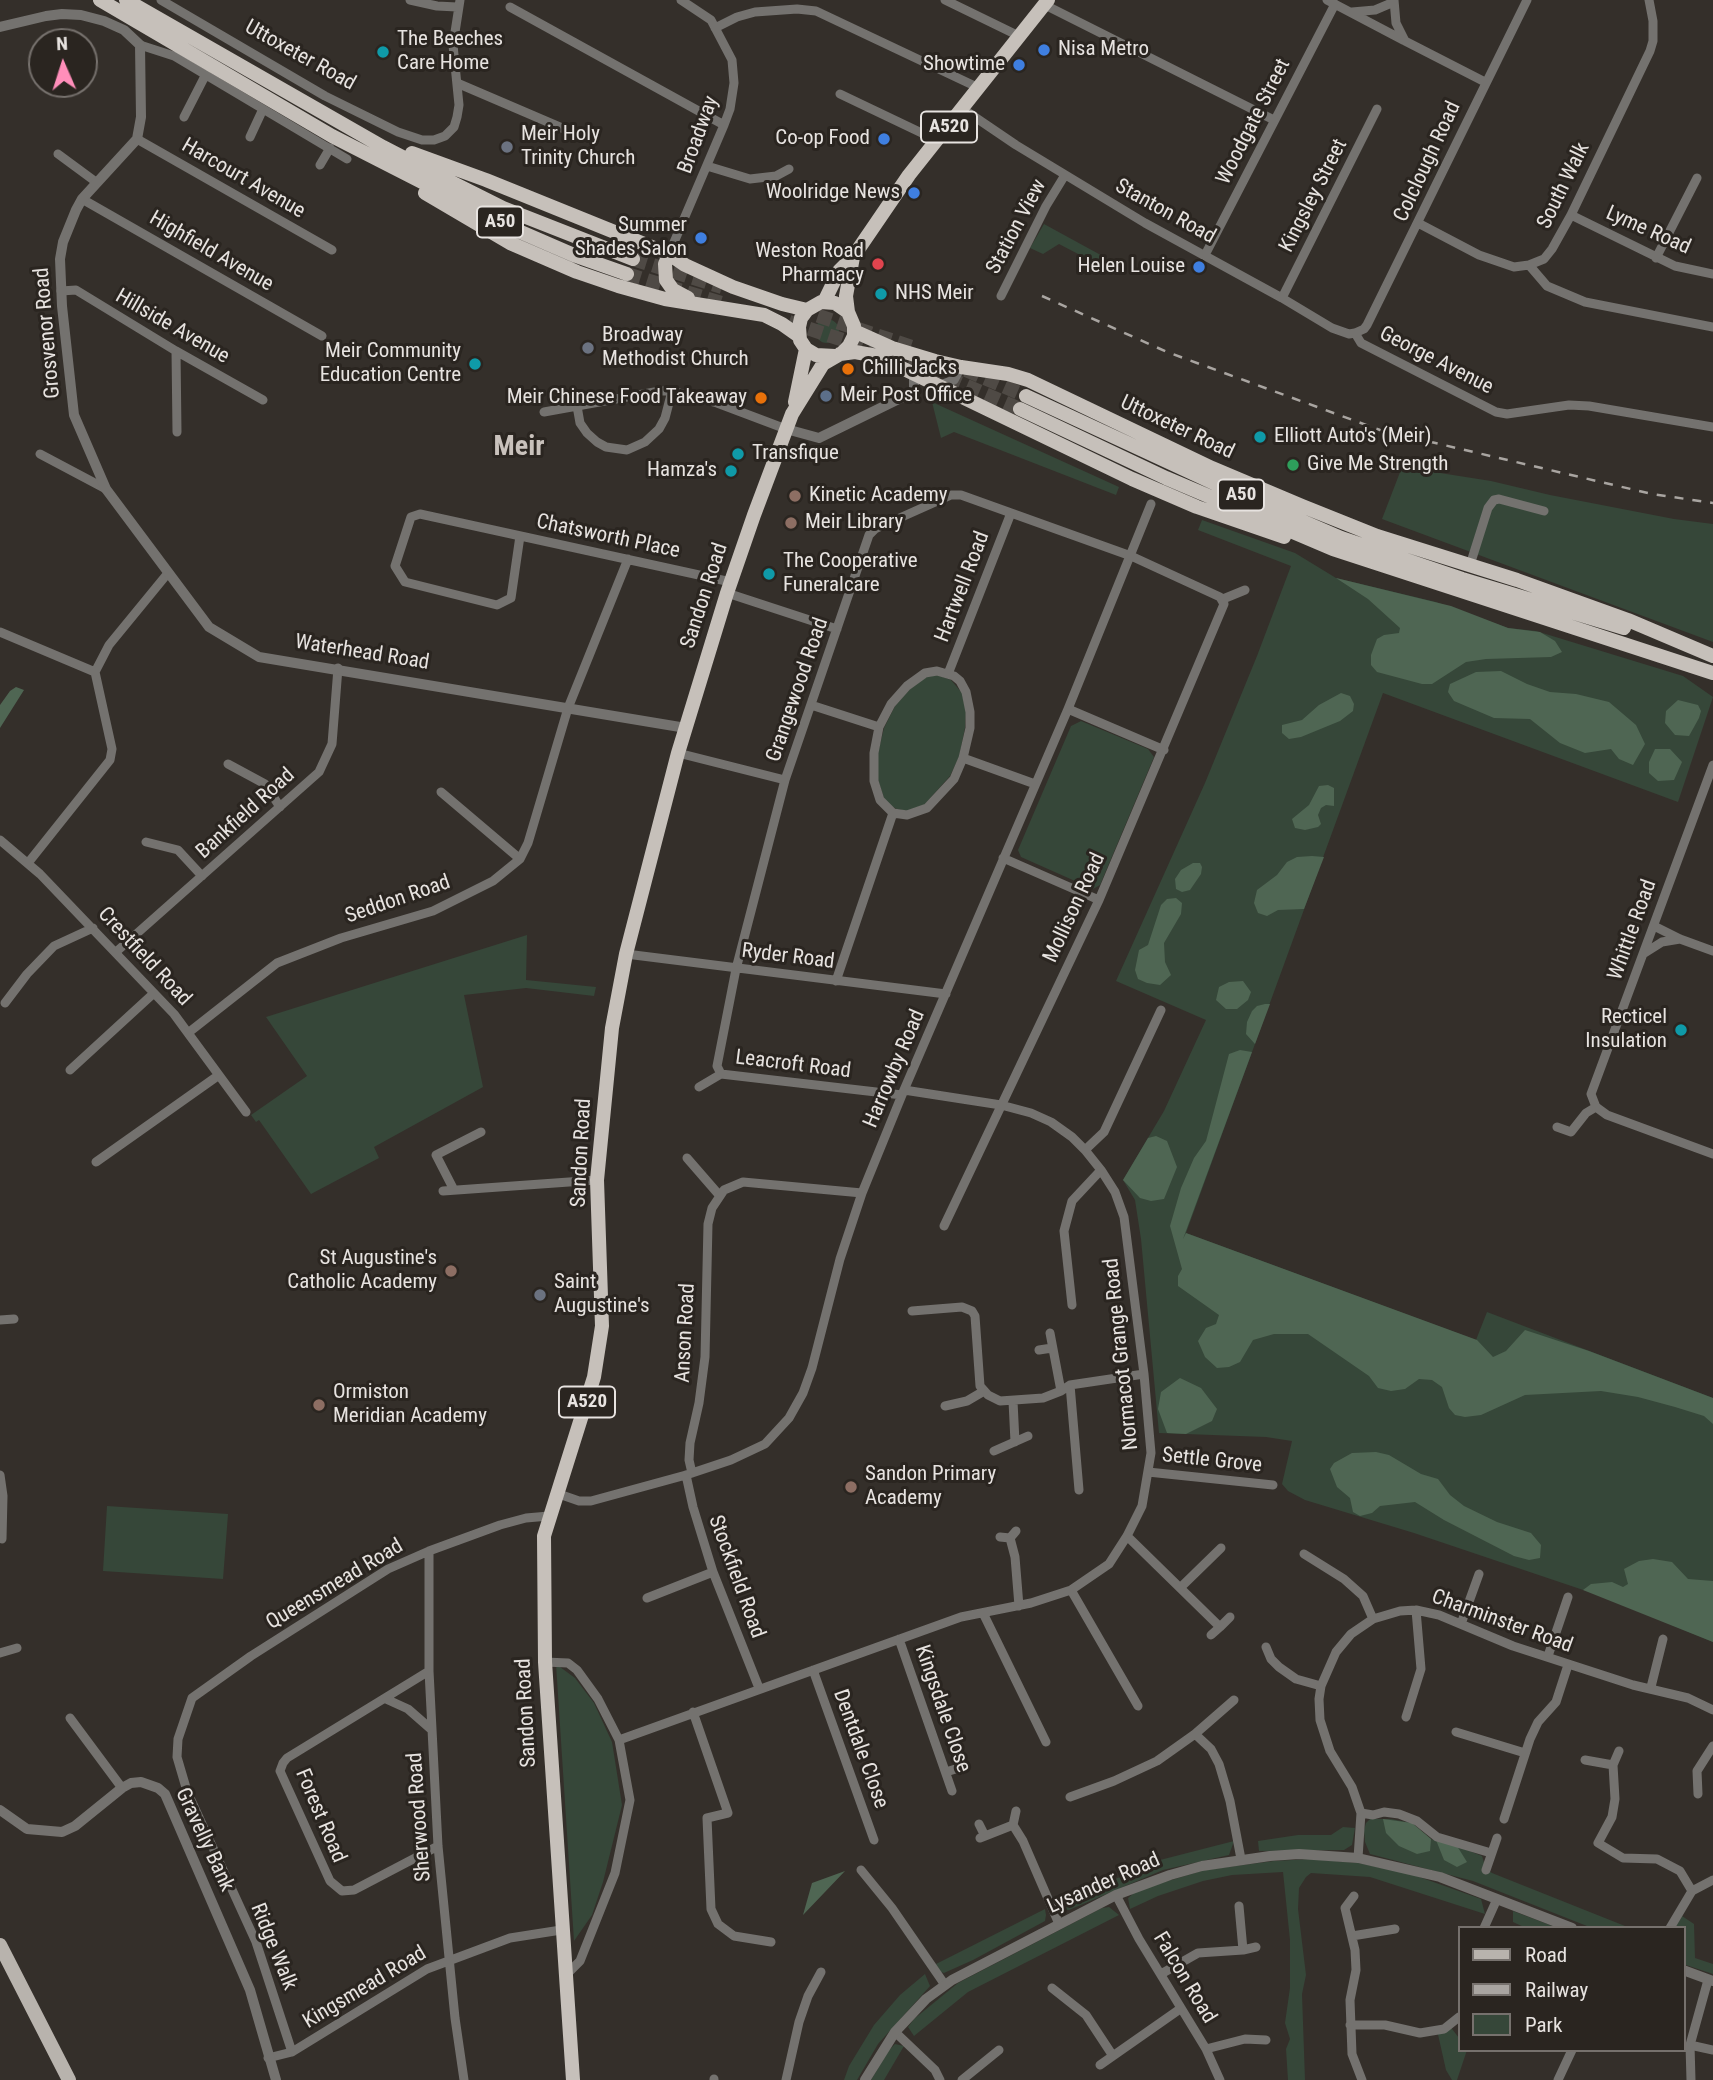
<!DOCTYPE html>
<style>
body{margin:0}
#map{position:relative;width:1713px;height:2080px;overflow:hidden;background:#342f2a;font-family:"Roboto Condensed",sans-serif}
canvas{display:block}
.legend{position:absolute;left:1458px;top:1926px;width:228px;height:126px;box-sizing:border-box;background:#2a2520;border:2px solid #76716d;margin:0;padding:9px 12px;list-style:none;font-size:21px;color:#e7e3e0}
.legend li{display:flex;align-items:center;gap:14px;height:35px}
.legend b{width:35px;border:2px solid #76716d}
.north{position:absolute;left:28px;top:28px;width:70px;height:70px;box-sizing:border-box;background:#2a2520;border:2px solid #76716d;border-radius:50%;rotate:357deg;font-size:19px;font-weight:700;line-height:28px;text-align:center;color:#e7e3e0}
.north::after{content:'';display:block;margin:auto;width:24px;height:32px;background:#ff8eba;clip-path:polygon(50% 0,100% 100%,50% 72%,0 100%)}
</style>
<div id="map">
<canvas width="1713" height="2080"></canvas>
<ul class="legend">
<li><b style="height:9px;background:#b8b3ad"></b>Road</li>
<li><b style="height:9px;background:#a9a5a1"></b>Railway</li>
<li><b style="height:19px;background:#364739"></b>Park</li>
</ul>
<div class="north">N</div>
</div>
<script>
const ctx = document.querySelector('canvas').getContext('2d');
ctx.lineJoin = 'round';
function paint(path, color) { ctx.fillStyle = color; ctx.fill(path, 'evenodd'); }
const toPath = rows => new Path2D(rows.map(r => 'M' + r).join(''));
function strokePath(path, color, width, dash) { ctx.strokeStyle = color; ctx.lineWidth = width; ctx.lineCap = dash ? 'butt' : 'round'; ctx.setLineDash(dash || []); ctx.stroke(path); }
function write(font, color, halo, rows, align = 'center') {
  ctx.font = font + ' "Roboto Condensed",sans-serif'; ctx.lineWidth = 6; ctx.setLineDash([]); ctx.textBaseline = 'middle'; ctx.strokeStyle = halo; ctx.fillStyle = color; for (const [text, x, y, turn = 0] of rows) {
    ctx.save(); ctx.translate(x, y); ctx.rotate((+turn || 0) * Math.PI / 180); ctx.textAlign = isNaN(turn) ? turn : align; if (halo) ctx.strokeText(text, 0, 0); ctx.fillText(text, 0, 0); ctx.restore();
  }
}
paint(toPath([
 [1044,224,1108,259,1103,267,1059,244,1043,254,1030,248],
 '815 331a12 12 0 1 1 24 0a12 12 0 1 1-24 0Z',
 [932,402,1119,487,1116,495,954,432,941,438],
 [1402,467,1491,481,1550,495,1674,519,1713,524,1713,642,1382,519],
 [1202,520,1295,553,1336,578,1436,602,1508,628,1536,631,1683,676,1713,697,1678,802,1383,693,1186,1233,1476,1340,1487,1312,1713,1398,1713,1642,1601,1596,1414,1533,1305,1500,1288,1491,1282,1484,1292,1441,1266,1437,1159,1433,1141,1239,1135,1200,1123,1180,1164,1111,1206,1020,1116,981,1205,783,1257,656,1291,566,1198,530],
 [937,675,951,680,962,693,966,712,965,728,959,757,950,776,924,805,907,811,897,809,889,805,884,798,878,780,878,753,884,728,895,706,910,689,926,677],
 [1081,721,1148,749,1154,757,1100,885,1093,889,1021,857,1018,850,1071,726],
 [527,935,526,980,596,987,594,996,526,988,464,995,483,1087,374,1147,379,1158,311,1194,259,1120,256,1122,251,1115,307,1076,266,1017],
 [107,1506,228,1514,223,1579,103,1571],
 [556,1664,575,1678,594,1703,612,1742,622,1805,603,1882,592,1915,574,1941],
 [1370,1819,1391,1819,1412,1823,1431,1839,1457,1846,1482,1856,1486,1869,1492,1873,1630,1928,1592,1928,1473,1881,1370,1854,1365,1842,1364,1830,1366,1823],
 [1343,1827,1355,1828,1352,1845,1344,1850,1259,1851,1258,1841,1298,1835,1331,1835],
 [1234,1841,1229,1855,1163,1870,1069,1910,1059,1909,1059,1906,1106,1883,1160,1860],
 [1311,1859,1358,1863,1411,1874,1481,1899,1485,1914,1370,1877,1311,1873,1306,1877,1299,1888,1298,1909,1306,1975,1302,1994,1305,2080,1288,2080,1286,2049,1290,2039,1285,2023,1290,1988,1290,1940,1283,1872,1232,1875,1203,1881,1158,1896,1130,1909,1128,1898,1134,1893,1158,1884,1205,1870,1274,1861],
 [1109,1907,1119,1915,968,1992,914,2036,908,2027,914,2019,958,1983,1102,1908],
 [1045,1909,1046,1915,1045,1921,973,1960,944,1973,941,1972,936,1964],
 [1513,1911,1558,1928,1526,1928,1513,1922],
 [1682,1916,1694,1924,1695,1958,1713,1964,1713,1974,1683,1964,1683,1928,1675,1928],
 [925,1974,930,1986,878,2044,857,2080,844,2080,849,2066,874,2025,900,1995],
 [1449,2025,1459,2038,1459,2050,1467,2050,1457,2080,1452,2080,1446,2070,1437,2030],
 [895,2044,904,2046,884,2080,871,2080,889,2050]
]), '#364739');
paint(toPath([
 [1336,578,1451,606,1508,628,1540,632,1555,641,1562,652,1551,657,1486,659,1466,662,1432,684,1422,684,1377,672,1371,665,1371,655,1377,639,1384,635,1399,633,1400,628,1368,599],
 [1501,671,1527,684,1550,692,1576,694,1609,702,1636,725,1645,744,1633,765,1619,759,1611,749,1585,753,1560,743,1530,719,1494,718,1454,701,1448,692,1450,684,1476,672],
 [16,687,24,690,0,728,0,705,10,691],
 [1341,693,1350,696,1354,704,1353,711,1340,721,1301,737,1289,739,1282,733,1282,725,1302,720,1319,705],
 [1678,700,1698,705,1701,711,1699,718,1689,736,1675,735,1665,723,1666,711],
 [1655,749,1670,749,1682,762,1674,780,1658,781,1649,773,1649,762],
 [1328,785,1334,788,1334,806,1326,805,1321,808,1318,815,1321,824,1318,827,1305,830,1295,828,1292,819,1309,805,1319,786],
 [1312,856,1324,857,1304,909,1278,910,1267,916,1258,913,1254,903,1257,890,1277,875,1287,862,1297,857],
 [1193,863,1200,863,1202,867,1201,874,1190,890,1182,892,1176,889,1175,879,1181,870],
 [1176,898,1182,903,1181,914,1164,943,1165,962,1171,975,1160,985,1147,983,1138,979,1135,970,1139,950,1148,945,1161,905,1167,899],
 [1243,981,1251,992,1248,1000,1237,1009,1226,1009,1216,1000,1219,987,1229,982],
 [1265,1004,1270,1004,1255,1044,1246,1034,1247,1022,1252,1011,1257,1006],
 [1240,1050,1252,1052,1183,1239,1186,1233,1477,1340,1493,1357,1506,1351,1525,1330,1589,1351,1713,1398,1713,1424,1704,1416,1675,1407,1638,1397,1601,1391,1525,1395,1481,1415,1465,1417,1455,1415,1449,1408,1442,1387,1432,1380,1419,1379,1405,1389,1391,1391,1378,1388,1369,1376,1308,1334,1274,1334,1253,1340,1240,1362,1229,1367,1217,1368,1205,1357,1198,1341,1206,1328,1216,1324,1219,1315,1178,1286,1178,1276,1182,1269,1170,1226,1181,1188,1194,1158,1206,1141,1229,1054],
 [1156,1136,1167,1141,1177,1167,1164,1199,1151,1201,1140,1198,1123,1180,1148,1138],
 [1180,1378,1201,1388,1217,1409,1212,1421,1186,1434,1167,1433,1158,1409,1161,1392],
 [1376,1452,1389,1455,1421,1474,1438,1479,1450,1495,1464,1506,1497,1522,1531,1533,1541,1545,1540,1558,1529,1560,1514,1556,1444,1520,1415,1502,1380,1506,1372,1513,1360,1516,1353,1512,1350,1498,1337,1487,1330,1469,1334,1463,1352,1453],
 [1653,1559,1672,1562,1688,1579,1713,1581,1713,1642,1583,1590,1591,1584,1612,1582,1623,1587,1628,1584,1624,1569,1639,1561],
 [1383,1819,1412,1823,1431,1839,1430,1851,1417,1854,1399,1846,1386,1833],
 [1436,1840,1457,1846,1467,1862,1457,1867,1444,1860],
 [845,1871,803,1915,812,1883]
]), '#4f6653');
strokePath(toPath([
 [633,259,722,287],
 [627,274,725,304],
 [798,309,915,348],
 [789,322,918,365,1020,409],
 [966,370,1026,396]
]), '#4f4a45', 14, [14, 7]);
strokePath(toPath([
 [161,0,325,96,398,132,422,140,434,140,445,136,454,127,457,117,459,105,453,45,460,0],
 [410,0,437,6,457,7],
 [945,0,1019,36],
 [1327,0,1403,40],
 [1394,0,1396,23,1405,41,1485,82],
 [1045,5,1274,120],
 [510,7,724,125],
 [1352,12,1375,10,1389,4,1393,0],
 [715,28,737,17,755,12,797,9,816,11,979,88],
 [140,45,174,56,347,159],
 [457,83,569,131],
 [840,94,928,136,935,145],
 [963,109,1016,145,1145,223,1282,298,1332,328,1349,334,1355,333,1364,329,1367,325,1527,0],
 [184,117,206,74],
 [250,137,263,109],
 [137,139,332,250],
 [58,154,96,182],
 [320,165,330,148],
 [707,166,750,179,776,176,789,169],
 [82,199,322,336],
 [1571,215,1675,266,1713,274],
 [1418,223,1479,255,1514,267,1529,265,1544,259,1552,249,1571,215,1650,51,1653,41,1653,21,1649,0],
 [669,254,724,125,730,109,734,83,732,60,711,20,681,0],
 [1205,255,1335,4],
 [1656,258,1697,178],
 [1529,265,1547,286,1585,302,1713,327],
 [61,291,76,290,176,351,263,400],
 [1001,296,1046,206,1065,175],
 [1282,298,1377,109],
 [1355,333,1361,343,1496,412,1507,414,1569,405,1589,406,1713,427],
 [176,351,177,432],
 [940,385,954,380,961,367],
 [577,406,580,423,587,433,597,442,606,447,627,450,645,442,659,429,665,418,672,391],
 [544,412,660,391,672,391,717,403,786,429],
 [40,454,106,489],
 [520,536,511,598,497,605,405,582,395,566,411,517,420,514,731,582],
 [1470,565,1488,508,1494,500,1499,499,1544,511],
 [727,593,837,629],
 [1223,599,1245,590],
 [0,632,95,672],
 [937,671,954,676,960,681,966,692,970,712,970,728,963,758,954,779,927,808,907,815,893,813,880,800,874,781,874,753,879,727,891,704,907,686,925,673,937,671],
 [948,674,1011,513],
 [811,705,879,727],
 [1068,709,1164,750],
 [678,753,785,780],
 [963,758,1035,784],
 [228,764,265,784,280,807],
 [1713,765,1591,1094,1596,1107,1607,1115,1713,1154],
 [441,792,520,859],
 [0,840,40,874,174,1014,246,1112],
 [146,842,178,850,202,876],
 [1003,858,1099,900],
 [28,863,110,760,112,749,95,672,109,645,168,573],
 [1654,926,1680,939,1713,951],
 [116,952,319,772,332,744,338,668],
 [626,954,946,994],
 [1643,954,1662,942,1680,939],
 [836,981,893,813],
 [5,1003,27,974,54,946,93,928],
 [188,1033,277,963,341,938,433,911,493,881,520,859,528,843,568,708,628,559],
 [70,1070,154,993],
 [699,1087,721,1074],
 [902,1095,721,1074,717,1066,736,969,785,780,869,535,875,529,951,495,961,495,1131,556,1220,597,1224,604,1099,900,944,1226],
 [1557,1127,1571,1132,1586,1113,1596,1107],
 [1085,1150,1104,1132,1161,1010],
 [687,1158,720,1196],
 [96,1162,219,1075],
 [454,1190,436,1155,481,1132],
 [443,1191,597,1180],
 [1072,1305,1064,1231,1072,1201,1101,1170],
 [912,1311,962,1307,972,1311,975,1316,980,1386,988,1395,1000,1401,1043,1398,1061,1391,1070,1385,1144,1374],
 [0,1320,14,1319],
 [1050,1333,1061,1391],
 [1039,1350,1052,1348],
 [1070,1385,1079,1490],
 [1013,1401,1015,1442],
 [945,1406,967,1401,984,1391],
 [994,1451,1028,1436],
 [1148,1472,1273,1485],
 [692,1473,689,1460,690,1443,699,1403,705,1357,708,1224,712,1208,724,1190,743,1182,862,1193],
 [0,1475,3,1496,2,1539],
 [686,1475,693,1507,713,1572,759,1688],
 [556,1493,579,1501,591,1501,686,1475,731,1460,765,1444,789,1418,803,1393,812,1368,840,1259,862,1193,904,1090,1068,709,1151,504],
 [1127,1536,1220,1627,1230,1617],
 [1000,1537,1010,1538,1016,1531],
 [1010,1538,1015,1557,1019,1606],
 [429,1551,429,1671,438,1846,455,2018,464,2080],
 [1304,1554,1344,1579,1363,1596,1373,1619],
 [1181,1587,1221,1548],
 [1071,1590,1138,1706],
 [647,1598,713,1572],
 [983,1613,1046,1742],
 [1461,1624,1479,1574],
 [1211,1635,1220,1627],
 [899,1639,952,1791],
 [1266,1647,1271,1659,1279,1667,1296,1679,1321,1686],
 [0,1653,17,1648],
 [1548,1656,1568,1597],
 [545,1662,568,1663,577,1670,598,1699,619,1740,630,1800,615,1873,580,1961,566,1975],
 [813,1670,874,1840],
 [429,1671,287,1758,283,1763,280,1771,330,1881,342,1891,354,1890,438,1846],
 [1651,1687,1663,1639],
 [386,1699,408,1709,432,1730],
 [693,1712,728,1813,707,1818,711,1909,718,1924,734,1936,771,1942],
 [1406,1717,1421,1669,1416,1610],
 [70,1718,122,1788],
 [1456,1732,1525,1753],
 [1195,1734,1211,1749,1219,1764,1230,1801,1241,1859],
 [619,1740,961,1617,1031,1603,1071,1590,1109,1564,1127,1536,1142,1506,1151,1453,1144,1374,1124,1217,1115,1192,1101,1170,1085,1150,1072,1137,1051,1122,1031,1113,1001,1105,904,1090],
 [1619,1751,1613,1765,1615,1799,1612,1817,1598,1843,1623,1858,1657,1859,1680,1871,1692,1891],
 [1585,1760,1613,1765],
 [946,1772,965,1766],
 [1698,1794,1697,1771,1713,1746],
 [1070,1797,1114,1781,1157,1761,1195,1734,1234,1700],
 [1361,1813,1373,1815,1384,1812,1399,1814,1417,1821,1437,1837,1491,1853],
 [1504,1819,1530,1739,1538,1722,1556,1702,1568,1665],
 [979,1824,985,1836],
 [1013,1825,1016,1811],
 [980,1838,1013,1825,1023,1841,1059,1924],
 [1358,1858,1361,1813,1352,1787,1330,1751,1320,1720,1319,1699,1321,1686,1336,1652,1351,1634,1373,1619,1400,1611,1416,1610,1439,1615,1513,1646,1633,1685,1688,1698,1713,1710],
 [861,1870,892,1908,945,1985],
 [1486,1870,1497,1838],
 [1116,1895,1139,1939,1206,2049,1220,2080],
 [1354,1896,1345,1908,1355,1950,1356,1970,1350,2000,1352,2054,1362,2080],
 [1484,1928,1497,1899],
 [1670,1928,1692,1891,1713,1880],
 [1352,1936,1395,1929],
 [1243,1950,1256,1947],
 [1161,1974,1198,1953,1243,1950,1239,1906],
 [1052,1988,1086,2015,1113,2056],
 [1350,2025,1385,2025,1420,2033,1444,2029,1459,2017],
 [895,2032,935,2070,940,2080],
 [1690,2045,1713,2050],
 [1206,2049,1245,2039,1266,2040],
 [292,2052,256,1942,187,1791,177,1757,178,1739,192,1698,251,1656,388,1569,429,1551,500,1525,526,1518,549,1516],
 [268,2058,292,2052,427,1969,510,1938,561,1930],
 [1100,2065,1180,2009],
 [714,2079,714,2080],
 [786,2080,799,2022,808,1996,821,1972],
 [962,2080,999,2050],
 [1558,2080,1572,2050],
 [1691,2080,1690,2045,1708,1980]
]), '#74726f', 9);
strokePath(toPath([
 [0,27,46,16,62,14,81,15,104,21,124,30,140,45,141,117,137,139,82,199,76,210,63,242,60,259,62,306,74,415,106,489,209,627,259,657,686,728],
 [786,429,819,438,909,394,914,389,914,372],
 [0,1810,27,1829,62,1832,75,1826,122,1788,131,1783,141,1782,158,1788,165,1794,250,1990,276,2080],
 [1683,1970,1713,1981],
 [865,2080,895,2032,926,1999,952,1980,1116,1895,1170,1875,1202,1866,1270,1856,1299,1854,1358,1858,1440,1877,1572,1928]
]), '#74726f', 10);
strokePath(toPath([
 [0,1945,69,2080]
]), '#b8b3ad', 14);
strokePath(toPath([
 [100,0,332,136,377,159,516,230,576,256,627,274],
 [126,0,383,147,443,178,503,208,633,259],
 [412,153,486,180,669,254,685,265,733,287,782,304,807,310],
 [425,193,510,243,577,272,618,286,665,299,764,315,782,324,799,336],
 [669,254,665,264,666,280,673,290,688,298],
 [824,302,839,271,853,257,909,175,1048,0],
 [848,312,846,296,853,257],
 [854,331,892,348,935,361,961,367,1008,374,1028,380,1212,468,1302,506,1377,536,1517,580,1628,620,1713,656],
 [840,354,855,352,877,356,1132,479,1197,507,1284,537],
 [1026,396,1218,485,1341,538,1462,579,1624,628],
 [795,402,806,349],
 [1020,409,1166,478,1333,549,1713,673],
 [573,2080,545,1662,544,1536,594,1377,602,1326,597,1180,612,1028,626,954,678,753,727,593,754,515,792,414,823,364,842,353,849,346,854,336,854,326,848,312,835,303,821,302,807,310,801,318,799,327,800,340,806,349,816,355,835,356]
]), '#c6c0ba', 14);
strokePath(toPath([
 [1042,296,1167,352,1380,430,1652,494,1713,503]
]), '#a9a5a1', 2.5, [9, 9]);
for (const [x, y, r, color] of [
 [1044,50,7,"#3f7fe0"],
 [383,52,7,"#0f9aa8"],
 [1019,65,7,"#3f7fe0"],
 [884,139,7,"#3f7fe0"],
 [507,147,7,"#6b7280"],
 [914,193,7,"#3f7fe0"],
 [701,238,7,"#3f7fe0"],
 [878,264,7,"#e0444e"],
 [1199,267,7,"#3f7fe0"],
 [881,294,7,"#0f9aa8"],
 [588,348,7,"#6b7280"],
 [475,364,7,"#0f9aa8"],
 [848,369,7,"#e8710a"],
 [826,396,7,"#5c6f8a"],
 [761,398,7,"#e8710a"],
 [1260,437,7,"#0f9aa8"],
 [738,454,7,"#0f9aa8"],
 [1293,465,7,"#2e9e5b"],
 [731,471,7,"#0f9aa8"],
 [795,496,7,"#8d6e63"],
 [791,523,7,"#8d6e63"],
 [769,574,7,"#0f9aa8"],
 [1681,1030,7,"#0f9aa8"],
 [451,1271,7,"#8d6e63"],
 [540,1295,7,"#6b7280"],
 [319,1405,7,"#8d6e63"],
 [851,1487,7,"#8d6e63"]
]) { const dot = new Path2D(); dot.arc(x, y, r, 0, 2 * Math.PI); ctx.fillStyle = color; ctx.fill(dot); strokePath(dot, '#2a2520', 2.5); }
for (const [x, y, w] of [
 [949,127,56],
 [500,222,46],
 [1241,495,46],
 [587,1402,56]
]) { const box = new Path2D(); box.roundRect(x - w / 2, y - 15.5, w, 31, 5); ctx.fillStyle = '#2a2520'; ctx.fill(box); strokePath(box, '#e7e3e0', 2); }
write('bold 19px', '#e7e3e0', null, [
 ["A520",949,127],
 ["A50",500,222],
 ["A50",1241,495],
 ["A520",587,1402]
]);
write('21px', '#e7e3e0', '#2a2520', [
 ["The Beeches",397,40],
 ["Care Home",397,64],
 ["Nisa Metro",1058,50],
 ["Showtime",1005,65,"right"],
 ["Meir Holy",521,135],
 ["Trinity Church",521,159],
 ["Co-op Food",870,139,"right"],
 ["Woolridge News",900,193,"right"],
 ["Summer",687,226,"right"],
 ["Shades Salon",687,250,"right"],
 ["Weston Road",864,252,"right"],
 ["Pharmacy",864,276,"right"],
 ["Helen Louise",1185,267,"right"],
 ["NHS Meir",895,294],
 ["Broadway",602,336],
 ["Methodist Church",602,360],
 ["Meir Community",461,352,"right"],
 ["Education Centre",461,376,"right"],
 ["Chilli Jacks",862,369],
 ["Meir Post Office",840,396],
 ["Meir Chinese Food Takeaway",747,398,"right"],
 ["Elliott Auto's (Meir)",1274,437],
 ["Transfique",752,454],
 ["Give Me Strength",1307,465],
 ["Hamza's",717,471,"right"],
 ["Kinetic Academy",809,496],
 ["Meir Library",805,523],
 ["The Cooperative",783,562],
 ["Funeralcare",783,586],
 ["Recticel",1667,1018,"right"],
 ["Insulation",1667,1042,"right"],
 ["St Augustine's",437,1259,"right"],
 ["Catholic Academy",437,1283,"right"],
 ["Saint",554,1283],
 ["Augustine's",554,1307],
 ["Ormiston",333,1393],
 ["Meridian Academy",333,1417],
 ["Sandon Primary",865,1475],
 ["Academy",865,1499]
], 'left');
write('21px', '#e7e3e0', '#2a2520', [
 ["Uttoxeter Road",300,56,29],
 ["Woodgate Street",1254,122,-63],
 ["Broadway",699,135,-70],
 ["Colclough Road",1428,162,-65],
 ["Harcourt Avenue",243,179,30],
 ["South Walk",1564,186,-64],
 ["Kingsley Street",1314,196,-63],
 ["Stanton Road",1165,212,29],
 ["Station View",1017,227,-62],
 ["Lyme Road",1648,231,24],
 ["Highfield Avenue",211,252,30],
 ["Hillside Avenue",172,327,30],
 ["Grosvenor Road",48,333,-95],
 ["George Avenue",1436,361,27],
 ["Uttoxeter Road",1177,428,25],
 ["Chatsworth Place",608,537,12],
 ["Hartwell Road",963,587,-69],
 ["Sandon Road",705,596,-72],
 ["Waterhead Road",362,653,9],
 ["Grangewood Road",798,690,-71],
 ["Bankfield Road",246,814,-42],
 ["Seddon Road",398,900,-19],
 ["Mollison Road",1075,908,-65],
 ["Whittle Road",1633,930,-70],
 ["Crestfield Road",144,957,47],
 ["Ryder Road",788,957,7],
 ["Leacroft Road",793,1065,7],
 ["Harrowby Road",895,1069,-67],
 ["Sandon Road",582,1153,-87],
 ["Anson Road",686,1333,-87],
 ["Normacot Grange Road",1122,1354,-96],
 ["Settle Grove",1212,1461,6],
 ["Stockfield Road",736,1577,70],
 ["Queensmead Road",335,1585,-31],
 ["Charminster Road",1502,1622,20],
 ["Kingsdale Close",942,1709,71],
 ["Sandon Road",527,1713,-93],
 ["Dentdale Close",860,1749,70],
 ["Forest Road",320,1816,67],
 ["Sherwood Road",420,1817,-94],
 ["Gravelly Bank",204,1840,65],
 ["Lysander Road",1104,1884,-24],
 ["Ridge Walk",273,1947,68],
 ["Falcon Road",1184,1978,59],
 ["Kingsmead Road",365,1988,-31]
]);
write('bold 28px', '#c9c2bc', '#2a2520', [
 ["Meir",519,448]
]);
</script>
